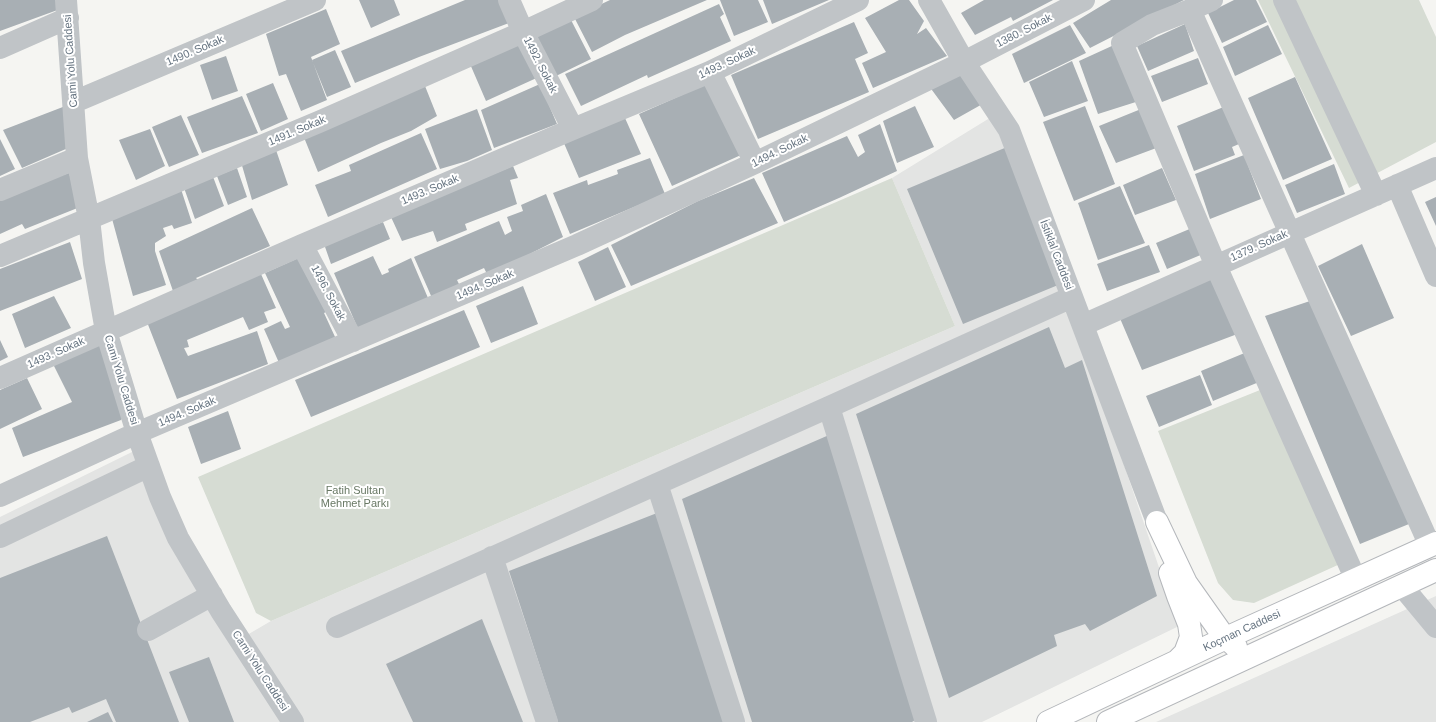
<!DOCTYPE html>
<meta charset="utf-8">
<style>
body{margin:0}
canvas{display:block;background:#f5f5f2}
</style>
<canvas width="1436" height="722"></canvas>
<script>
const ctx = document.querySelector('canvas').getContext('2d');
ctx.lineJoin = 'round';
function paint(path, color) { ctx.fillStyle = color; ctx.fill(path, 'evenodd'); }
const toPath = rows => new Path2D(rows.map(r => 'M' + r).join(''));
function strokePath(path, color, width, dash) { ctx.strokeStyle = color; ctx.lineWidth = width; ctx.lineCap = dash ? 'butt' : 'round'; ctx.setLineDash(dash || []); ctx.stroke(path); }
function write(font, color, halo, rows, align = 'center') {
  ctx.font = font + ' Helvetica,sans-serif'; ctx.lineWidth = 4; ctx.setLineDash([]); ctx.textBaseline = 'middle'; ctx.strokeStyle = halo; ctx.fillStyle = color; for (const [text, x, y, turn = 0] of rows) {
    ctx.save(); ctx.translate(x, y); ctx.rotate((+turn || 0) * Math.PI / 180); ctx.textAlign = isNaN(turn) ? turn : align; if (halo) ctx.strokeText(text, 0, 0); ctx.fillText(text, 0, 0); ctx.restore();
  }
}
paint(toPath([
 [993,116,1065,292,1179,626,982,722,0,722,0,517,134,451,235,642,271,621,955,326,892,178],
 [1436,596,1436,722,1156,722]
]), '#e3e4e3');
paint(toPath([
 [1258,0,1419,0,1436,37,1436,142,1349,188],
 [892,178,955,326,271,621,256,613,198,477],
 [1265,388,1340,564,1254,603,1233,600,1218,583,1158,431]
]), '#d6dcd3');
paint(toPath([
 [0,0,61,0,63,8,0,31],
 [359,0,394,0,400,15,371,28],
 [465,0,499,0,509,23,419,57,355,83,341,51],
 [610,0,707,0,625,35,592,52,574,17],
 [720,0,758,0,768,22,734,36],
 [763,0,829,0,772,24],
 [899,0,909,0,924,21,917,34,926,28,947,56,873,88,862,63,886,52,865,18],
 [984,0,1053,0,1013,21,1011,17,975,35,961,13],
 [1111,0,1184,0,1090,48,1073,23],
 [1234,0,1256,0,1267,22,1222,43,1208,13],
 [719,4,724,14,720,17,731,41,648,78,647,75,581,106,565,74],
 [326,9,340,44,311,57,327,100,301,111,286,74,279,76,266,34],
 [570,18,591,59,556,76,535,34],
 [854,22,868,53,855,59,869,92,758,139,731,75],
 [1185,24,1194,51,1148,71,1137,46],
 [1070,25,1086,53,1024,83,1012,54],
 [1268,25,1282,54,1235,76,1223,47],
 [522,40,541,76,486,101,470,64],
 [1114,45,1139,101,1098,114,1079,61],
 [335,50,351,87,327,97,312,60],
 [226,56,238,91,212,100,200,65],
 [1198,58,1208,84,1162,102,1151,76],
 [1072,61,1088,101,1044,117,1029,82],
 [959,71,986,102,954,120,929,86],
 [1295,77,1332,159,1283,180,1248,98],
 [273,83,288,119,261,131,246,94],
 [709,83,741,155,672,186,639,114],
 [540,84,557,124,494,148,481,110],
 [425,86,437,116,411,131,381,143,318,172,303,135],
 [242,96,258,133,202,153,187,117],
 [68,105,75,145,22,168,3,130],
 [915,106,934,147,897,163,883,121],
 [1085,106,1115,184,1074,201,1043,122],
 [1226,106,1239,144,1232,147,1235,155,1194,171,1177,126],
 [477,109,492,150,467,161,440,169,425,129],
 [1141,109,1159,147,1116,163,1099,126],
 [181,115,199,155,169,167,152,127],
 [625,118,641,154,579,178,563,141],
 [880,124,897,171,839,198,784,222,762,173,847,136,858,157,865,152,858,135],
 [150,129,165,166,136,180,119,140],
 [421,133,437,169,328,217,315,185,351,171,349,165],
 [0,139,15,169,0,176],
 [1007,147,1063,283,963,324,907,189],
 [276,150,288,185,252,200,241,162],
 [1244,155,1261,199,1210,219,1195,174],
 [650,158,665,194,570,234,553,193,587,180,588,185,618,174,617,170],
 [1334,164,1345,194,1297,213,1285,185],
 [513,166,518,178,510,180,517,204,465,224,467,230,437,242,433,231,402,241,391,217],
 [237,168,247,197,228,205,217,176],
 [1162,168,1176,200,1135,215,1123,185],
 [69,173,80,207,25,229,22,224,0,234,0,196],
 [212,174,224,206,195,219,183,185],
 [754,178,778,223,631,286,611,245,698,201],
 [180,186,192,223,174,229,172,225,163,228,166,236,155,243,155,251,166,285,133,296,111,215],
 [1120,186,1145,243,1098,260,1078,203],
 [546,194,563,237,516,261,487,274,484,268,457,280,460,286,432,298,414,257,499,221,505,235,512,231,507,217,523,211,521,205],
 [1436,197,1436,226,1425,202],
 [252,208,270,246,196,278,198,280,173,291,159,251],
 [383,222,390,239,331,264,324,244],
 [1192,228,1203,254,1167,269,1156,243],
 [70,242,82,279,0,311,0,269],
 [1362,244,1394,318,1351,336,1318,266],
 [1149,245,1160,272,1107,291,1097,264],
 [608,247,626,287,595,301,578,262],
 [303,256,328,311,324,313,336,339,280,365,264,329,281,321,285,329,290,327,265,273],
 [373,256,382,275,389,272,388,269,411,258,428,298,358,329,334,273],
 [261,274,276,308,264,312,268,322,249,330,243,317,187,340,189,347,184,348,188,356,257,331,268,364,177,399,147,322],
 [1216,276,1240,333,1142,370,1119,316],
 [523,286,538,324,491,343,476,306],
 [54,296,71,328,25,348,12,314],
 [1310,301,1409,524,1360,544,1265,316],
 [464,310,480,347,311,417,295,380],
 [1049,327,1065,368,1082,360,1157,596,1090,631,1085,624,1054,635,1057,646,949,698,856,414],
 [0,340,8,357,0,361],
 [101,343,125,415,121,420,23,457,12,428,72,402,53,364],
 [1247,352,1259,382,1213,401,1201,371],
 [1200,375,1212,405,1159,427,1146,396],
 [27,378,42,409,0,429,0,390],
 [228,411,241,449,201,464,188,427],
 [829,435,915,720,912,722,752,722,682,499],
 [657,513,725,722,558,722,509,571],
 [107,536,179,722,116,722,106,699,72,713,69,707,30,722,0,722,0,578],
 [482,619,523,722,413,722,386,664],
 [209,657,234,722,189,722,169,672],
 [108,712,113,722,87,722]
]), '#a8afb4');
const major = toPath([
 [1157,522,1186,583,1222,634,1236,647],
 [1170,573,1178,596,1189,624,1191,637,1185,653,1178,660],
 [1048,722,1226,638,1436,543],
 [1108,722,1436,570]
]);
strokePath(major, '#b4b7bb', 24);
strokePath(toPath([
 [66,0,77,158,89,219,94,263,106,331,137,433,160,497,178,538,221,611,293,722],
 [509,0,523,32,573,129],
 [929,0,964,62,1009,130,1157,522],
 [1284,0,1376,195],
 [1190,10,1212,0],
 [0,48,68,18],
 [710,72,755,163],
 [74,102,315,0],
 [1397,185,1436,276],
 [0,190,77,158],
 [302,245,353,341],
 [0,256,321,121,523,32,592,0],
 [1083,325,1436,168],
 [0,378,302,245,573,129,710,72,858,0],
 [829,407,926,722],
 [657,484,734,722],
 [0,496,137,433,577,245,755,163,964,62,1084,0],
 [0,537,149,466],
 [492,557,547,722],
 [1356,580,1216,266,1122,43,1152,25,1190,10,1430,546],
 [1402,586,1436,627],
 [337,627,829,407,1072,297],
 [148,630,212,595]
]), '#c0c4c7', 22);
strokePath(major, '#fff', 22);
write('11px', '#667481', '#fff', [
 ["1380. Sokak",1024,31,-27],
 ["1490. Sokak",195,51,-23],
 ["Cami Yolu Caddesi",71,61,-94],
 ["1493. Sokak",727,63,-25],
 ["1492. Sokak",540,65,63],
 ["1491. Sokak",297,131,-23],
 ["1494. Sokak",780,151,-26],
 ["1493. Sokak",430,190,-23],
 ["1379. Sokak",1259,246,-24],
 ["İstiklal Caddesi",1056,255,69],
 ["1494. Sokak",485,285,-23],
 ["1496. Sokak",328,293,62],
 ["1493. Sokak",56,353,-24],
 ["Cami Yolu Caddesi",121,380,73],
 ["1494. Sokak",187,412,-23],
 ["Koçman Caddesi",1242,631,-25],
 ["Cami Yolu Caddesi",260,671,57]
]);
write('11px', '#687864', '#fff', [
 ["Fatih Sultan",355,491],
 ["Mehmet Parkı",355,504]
]);
</script>
